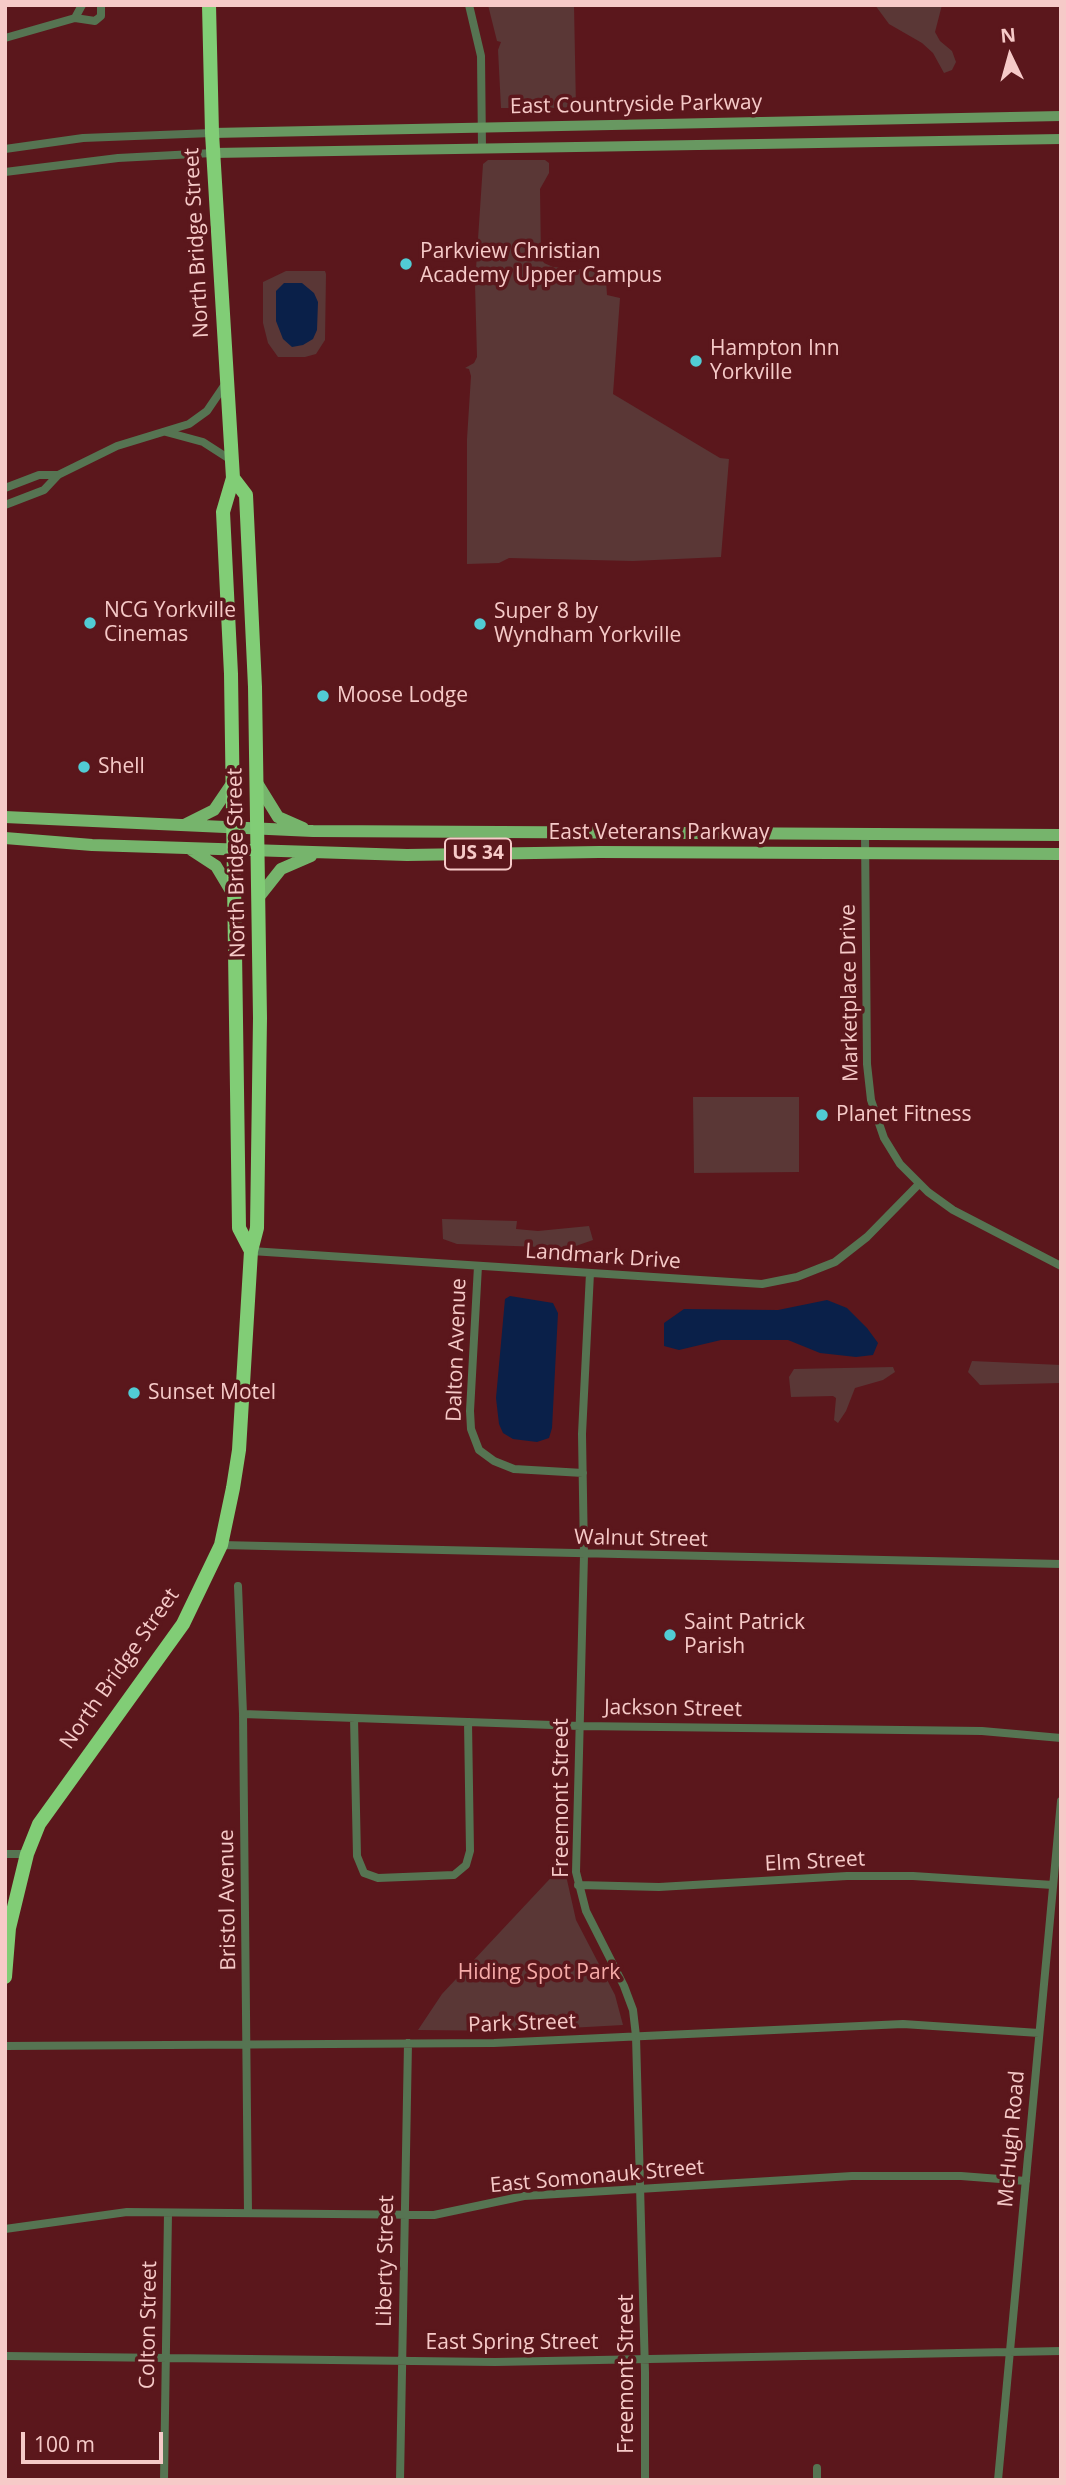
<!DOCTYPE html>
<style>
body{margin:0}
#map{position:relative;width:1066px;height:2485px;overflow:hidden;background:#5b171c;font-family:"Open Sans",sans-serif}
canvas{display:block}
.frame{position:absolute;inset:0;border:7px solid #f6cac8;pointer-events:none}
.north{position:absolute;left:975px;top:21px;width:70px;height:70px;-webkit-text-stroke:5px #5b171c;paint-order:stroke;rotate:355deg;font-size:19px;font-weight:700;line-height:28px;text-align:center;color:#f6cac8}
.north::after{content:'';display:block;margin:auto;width:24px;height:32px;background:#f6cac8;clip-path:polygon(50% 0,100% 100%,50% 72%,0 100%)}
.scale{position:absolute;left:21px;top:2432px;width:142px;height:32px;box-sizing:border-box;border:4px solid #f6cac8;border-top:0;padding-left:9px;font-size:21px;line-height:24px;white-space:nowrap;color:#f6cac8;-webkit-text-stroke:5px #5b171c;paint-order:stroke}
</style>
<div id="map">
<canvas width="1066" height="2485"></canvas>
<div class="frame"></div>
<div class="north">N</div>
<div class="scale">100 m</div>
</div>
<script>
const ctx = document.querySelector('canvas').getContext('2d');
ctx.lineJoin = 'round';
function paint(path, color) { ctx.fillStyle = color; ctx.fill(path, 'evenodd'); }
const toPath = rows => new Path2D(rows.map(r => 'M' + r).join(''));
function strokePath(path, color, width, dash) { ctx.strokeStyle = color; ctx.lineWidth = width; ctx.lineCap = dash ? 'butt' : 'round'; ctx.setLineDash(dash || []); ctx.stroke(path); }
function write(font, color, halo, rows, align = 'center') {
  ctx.font = font + ' "Open Sans",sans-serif'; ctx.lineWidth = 7; ctx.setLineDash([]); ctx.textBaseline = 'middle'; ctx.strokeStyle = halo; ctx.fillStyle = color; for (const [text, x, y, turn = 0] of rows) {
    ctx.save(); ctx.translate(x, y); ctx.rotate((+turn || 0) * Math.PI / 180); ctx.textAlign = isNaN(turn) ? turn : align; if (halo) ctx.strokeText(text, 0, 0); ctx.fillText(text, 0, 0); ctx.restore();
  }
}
paint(toPath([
 [488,5,574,5,576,108,501,108,498,50,501,42,497,41],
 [875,5,942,5,935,32,940,41,952,51,956,62,952,70,944,73,933,53,922,43,889,24],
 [488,160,545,160,549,163,549,173,540,189,541,257,544,263,553,267,601,271,601,276,606,280,607,295,620,298,613,394,720,458,729,459,721,557,633,561,509,558,499,563,467,564,467,439,471,376,469,369,465,368,474,363,477,357,475,284,483,164],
 [286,271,325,271,326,274,325,340,316,354,305,357,278,357,268,343,263,323,263,282],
 [693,1097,799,1097,799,1172,694,1173],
 [442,1219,517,1221,516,1229,538,1231,589,1226,593,1240,570,1248,457,1244,443,1239],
 [972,1361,1061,1365,1061,1383,980,1385,968,1372],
 [893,1367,895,1372,883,1380,855,1388,846,1411,838,1423,834,1420,836,1398,833,1396,791,1397,789,1377,794,1369],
 [560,1868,565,1871,576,1920,615,1995,623,2025,515,2031,418,2030,442,1994]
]), '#5a3736');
paint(toPath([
 [284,283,302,283,314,293,318,302,317,330,313,339,303,345,292,347,283,339,276,321,276,291],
 [510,1296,553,1303,558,1313,552,1428,549,1438,537,1442,513,1439,503,1433,499,1424,496,1398,505,1299],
 [827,1300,847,1308,867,1328,878,1343,873,1355,856,1357,820,1353,788,1340,721,1340,679,1350,664,1346,664,1323,684,1309,778,1310]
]), '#0a2049');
strokePath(toPath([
 [469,5,481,56,482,148],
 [75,18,82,5],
 [5,38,75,18,95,21,101,16,101,5],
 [5,149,83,138,212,133],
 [5,172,118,158,213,153],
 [166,432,203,442,231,460],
 [5,488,39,475,58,475],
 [5,505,44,490,58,475,117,446,189,424,207,411,226,383],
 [865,833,867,1064,871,1100,884,1138,900,1164,928,1192,953,1210,1061,1266],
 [251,1251,762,1284,797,1277,835,1262,867,1237,918,1185],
 [478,1266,470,1411,471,1429,479,1450,494,1461,514,1469,583,1473],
 [590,1273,582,1434,584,1555,576,1872,586,1911,624,1986,633,2010,636,2036,645,2372,645,2480],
 [221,1545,1061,1564],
 [238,1586,243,1714,248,2213],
 [243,1714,580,1726,982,1731,1061,1738],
 [354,1718,357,1856,364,1873,378,1878,454,1875,466,1865,470,1851,468,1722],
 [5,1854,27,1854],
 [578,1885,659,1887,847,1876,913,1876,1053,1885],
 [5,2046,494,2043,903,2024,1039,2033],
 [5,2229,127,2212,434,2215,524,2196,852,2176,961,2176,1026,2181],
 [5,2356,495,2362,1061,2351],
 [164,2480,168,2213],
 [400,2480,408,2043],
 [817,2480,817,2468],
 [998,2480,1061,1801]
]), '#567452', 8);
strokePath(toPath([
 [212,133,1061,116],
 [213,153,1061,139]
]), '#689861', 10);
strokePath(toPath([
 [257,783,278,817,303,828],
 [5,817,313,831,1061,835],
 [186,824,214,810,233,782],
 [5,838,92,845,407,855,599,852,1061,854],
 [190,849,216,866,234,896],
 [258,898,281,869,311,856]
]), '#76b46c', 12);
strokePath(toPath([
 [209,5,212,133,233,478,223,512,231,674,239,1228,251,1251],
 [5,1977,9,1928,27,1854,39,1824,183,1624,221,1545,233,1488,239,1450,251,1251,257,1228,260,1018,255,687,246,495,233,478]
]), '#81cd76', 14);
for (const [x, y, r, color] of [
 [406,264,7,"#51ccd4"],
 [696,361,7,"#51ccd4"],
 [90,623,7,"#51ccd4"],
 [480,624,7,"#51ccd4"],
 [323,696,7,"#51ccd4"],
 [84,767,7,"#51ccd4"],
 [822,1115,7,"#51ccd4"],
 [134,1393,7,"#51ccd4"],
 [670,1635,7,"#51ccd4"]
]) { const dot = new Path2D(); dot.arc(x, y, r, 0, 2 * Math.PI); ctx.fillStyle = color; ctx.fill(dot); strokePath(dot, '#5b171c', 2.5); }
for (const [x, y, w] of [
 [478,854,66]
]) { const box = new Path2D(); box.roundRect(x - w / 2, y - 15.5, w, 31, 5); ctx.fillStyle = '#5b171c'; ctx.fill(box); strokePath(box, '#f6cac8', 2); }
write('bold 19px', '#f6cac8', null, [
 ["US 34",478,854]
]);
write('21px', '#f6cac8', '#5b171c', [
 ["East Countryside Parkway",636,105,-1],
 ["North Bridge Street",197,243,-93],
 ["East Veterans Parkway",659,833],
 ["North Bridge Street",237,863,-91],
 ["Marketplace Drive",850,993,-91],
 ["Landmark Drive",603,1257,4],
 ["Dalton Avenue",457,1350,-88],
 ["Walnut Street",641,1539,1],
 ["North Bridge Street",120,1669,-55],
 ["Jackson Street",673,1709,1],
 ["Freemont Street",562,1798,-90],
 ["Elm Street",815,1862,-3],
 ["Bristol Avenue",228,1900,-91],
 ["Park Street",522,2024,-2],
 ["McHugh Road",1012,2139,-85],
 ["East Somonauk Street",597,2177,-5],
 ["Liberty Street",386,2261,-89],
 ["Colton Street",149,2325,-89],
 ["East Spring Street",512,2343],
 ["Freemont Street",627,2374,-90]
]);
write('21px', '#f6cac8', '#5b171c', [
 ["Parkview Christian",420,252],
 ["Academy Upper Campus",420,276],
 ["Hampton Inn",710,349],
 ["Yorkville",710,373],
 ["NCG Yorkville",104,611],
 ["Cinemas",104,635],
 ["Super 8 by",494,612],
 ["Wyndham Yorkville",494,636],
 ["Moose Lodge",337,696],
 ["Shell",98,767],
 ["Planet Fitness",836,1115],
 ["Sunset Motel",148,1393],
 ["Saint Patrick",684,1623],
 ["Parish",684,1647]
], 'left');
write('21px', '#f6aba8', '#5b171c', [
 ["Hiding Spot Park",539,1973]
]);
</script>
